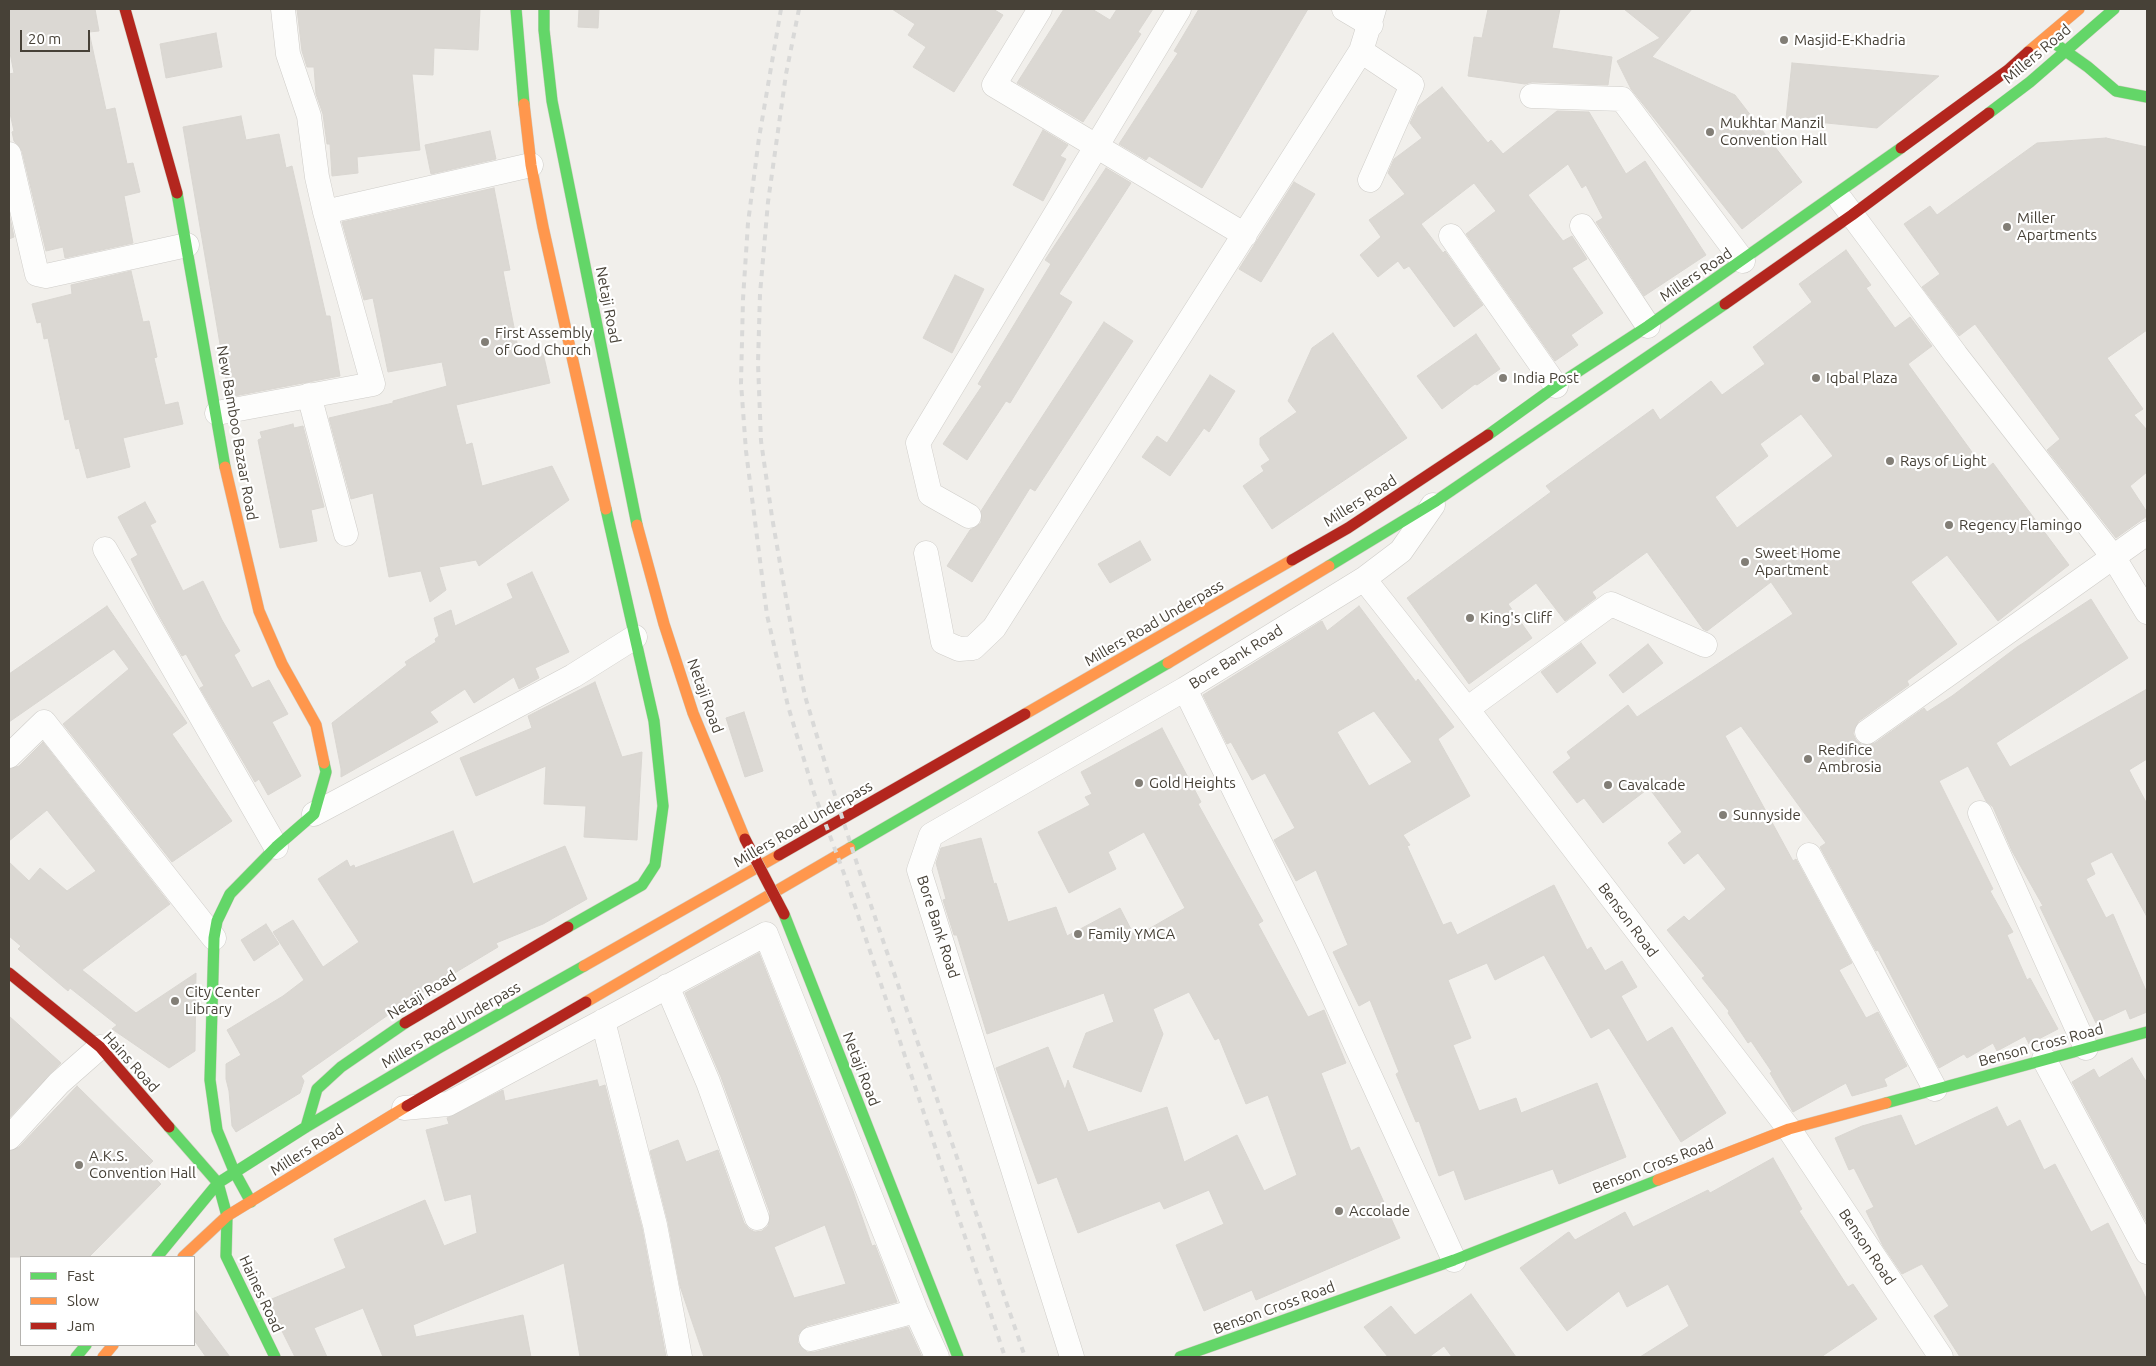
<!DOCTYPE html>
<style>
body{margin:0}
#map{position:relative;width:2156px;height:1366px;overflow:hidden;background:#f1efeb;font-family:Ubuntu,sans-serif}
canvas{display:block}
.frame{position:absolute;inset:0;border:10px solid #474137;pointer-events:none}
.legend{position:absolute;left:20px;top:1256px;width:175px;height:90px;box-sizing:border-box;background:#fff;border:1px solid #b5b3af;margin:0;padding:6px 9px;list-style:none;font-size:15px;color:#474137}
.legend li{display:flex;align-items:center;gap:10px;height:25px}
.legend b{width:25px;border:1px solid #b5b3af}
.scale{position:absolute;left:20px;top:30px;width:70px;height:22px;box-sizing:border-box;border:2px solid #474137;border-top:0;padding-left:6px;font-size:15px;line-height:18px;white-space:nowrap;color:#474137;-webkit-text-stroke:4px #fff;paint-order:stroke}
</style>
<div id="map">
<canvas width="2156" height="1366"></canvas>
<div class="frame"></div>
<ul class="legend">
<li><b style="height:6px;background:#63d668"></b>Fast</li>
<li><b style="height:6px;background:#ff974d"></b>Slow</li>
<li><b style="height:6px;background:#b3261e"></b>Jam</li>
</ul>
<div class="scale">20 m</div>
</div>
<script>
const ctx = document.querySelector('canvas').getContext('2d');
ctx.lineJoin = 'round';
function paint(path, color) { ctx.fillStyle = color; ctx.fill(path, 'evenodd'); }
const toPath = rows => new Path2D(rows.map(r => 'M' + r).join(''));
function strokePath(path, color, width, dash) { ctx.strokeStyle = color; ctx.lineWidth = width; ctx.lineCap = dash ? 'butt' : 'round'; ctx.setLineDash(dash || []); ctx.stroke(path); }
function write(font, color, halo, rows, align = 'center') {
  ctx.font = font + ' Ubuntu,sans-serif'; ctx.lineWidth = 4.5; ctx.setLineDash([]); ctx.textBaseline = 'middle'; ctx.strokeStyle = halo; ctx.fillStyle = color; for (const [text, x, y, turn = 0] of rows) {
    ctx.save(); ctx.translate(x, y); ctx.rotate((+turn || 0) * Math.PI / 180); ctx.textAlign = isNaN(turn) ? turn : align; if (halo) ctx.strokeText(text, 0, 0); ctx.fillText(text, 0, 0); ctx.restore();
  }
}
const building = toPath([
 [9,9,95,9,99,31,89,32,106,110,115,108,127,164,133,163,140,192,124,196,133,243,65,258,63,247,46,251,22,151,14,141,12,132,14,131,9,109,9,74,14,73,9,48,9,9],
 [297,9,480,9,478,50,434,48,433,75,412,74,420,150,357,157,358,173,332,176,330,144,327,144,323,114,316,94,314,67,307,67,302,51,297,9],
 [579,9,599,9,598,28,578,27,579,9],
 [892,9,993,9,1003,15,954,92,913,67,926,47,908,35,915,24,892,9],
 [1064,9,1092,9,1110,20,1117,9,1153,9,1138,32,1141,34,1083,122,1017,83,1064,9],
 [1199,9,1308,9,1202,188,1149,156,1146,160,1119,144,1178,53,1174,51,1199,9],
 [1488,9,1560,9,1552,48,1612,57,1608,85,1532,82,1525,84,1468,76,1474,37,1482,38,1488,9],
 [1624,9,1692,9,1652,57,1735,95,1802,182,1742,229,1631,89,1617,61,1660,38,1624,9],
 [216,33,222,67,166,78,160,44,216,33],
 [1792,63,1939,76,1877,128,1786,119,1792,63],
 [1442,87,1488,143,1491,140,1503,154,1557,111,1589,112,1626,174,1645,161,1706,255,1644,296,1596,222,1603,218,1586,185,1582,188,1568,164,1528,195,1563,241,1572,236,1587,259,1572,268,1603,313,1571,335,1578,345,1555,361,1466,234,1496,211,1474,183,1421,224,1443,253,1445,251,1483,305,1454,327,1409,266,1404,269,1398,261,1378,277,1360,255,1381,237,1369,220,1405,194,1388,173,1394,159,1422,138,1410,123,1418,106,1442,87],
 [241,116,246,140,279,134,286,168,292,166,326,316,330,316,340,376,229,397,183,127,241,116],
 [1043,130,1068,145,1060,156,1066,159,1043,201,1013,185,1043,130],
 [490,131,496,159,431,174,425,145,490,131],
 [2106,138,2147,147,2147,330,2107,358,2143,409,2134,415,2147,430,2147,472,2130,486,2147,512,2147,516,2116,538,2047,450,2060,439,1975,324,1959,336,1922,287,1940,274,1904,224,1930,206,1937,215,2037,143,2106,138],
 [1106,168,1131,183,1059,294,1072,302,1010,403,1006,401,967,460,943,444,982,386,978,384,1051,264,1045,260,1106,168],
 [1294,182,1315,194,1261,282,1239,269,1294,182],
 [494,188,510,270,503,271,520,358,543,353,550,383,456,405,466,445,472,443,482,486,552,466,569,500,479,566,476,560,439,567,446,590,430,602,421,571,389,577,373,493,351,499,329,418,393,403,393,401,447,386,442,362,388,372,373,298,364,300,342,222,494,188],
 [9,213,14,237,9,239,9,213],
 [1846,250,1871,285,1866,288,1895,328,1910,317,1932,346,1908,364,1985,470,1993,463,2069,565,1998,621,1947,555,1911,582,1957,644,1907,681,1909,685,1859,721,1853,733,1856,740,1862,745,1875,743,1924,708,1927,712,1952,696,2017,647,2091,599,2128,658,1996,743,2010,767,2147,689,2147,759,2129,770,2147,804,2147,917,2112,852,2090,863,2095,874,2086,879,2106,918,2113,914,2147,993,2147,1012,2130,1019,2126,1009,2096,1023,2040,907,2043,906,2012,851,1993,807,1986,801,1968,766,1939,781,1993,889,1990,891,2013,932,2007,935,2027,980,2030,978,2058,1029,2029,1044,2025,1036,1997,1051,1993,1043,1967,1058,1964,1054,1939,1068,1878,950,1876,951,1820,847,1826,843,1741,726,1725,736,1793,861,1796,859,1852,963,1839,970,1866,1018,1878,1012,1907,1066,1884,1079,1887,1086,1852,1096,1846,1083,1793,1112,1770,1073,1772,1072,1751,1041,1748,1043,1728,1013,1729,1011,1702,978,1705,976,1667,930,1684,916,1689,921,1726,889,1698,853,1684,864,1668,843,1682,832,1649,788,1603,823,1584,798,1577,803,1553,772,1571,758,1567,752,1628,705,1637,717,1793,614,1771,582,1707,631,1703,629,1647,552,1592,592,1596,598,1565,621,1536,583,1508,604,1532,638,1469,684,1407,598,1551,492,1546,486,1653,409,1660,420,1711,381,1722,395,1765,364,1753,347,1812,302,1799,284,1846,250],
 [1801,414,1833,456,1737,528,1715,497,1768,456,1760,444,1801,414],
 [131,271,143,322,149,321,157,357,154,358,165,405,178,402,183,424,123,438,130,467,87,478,79,448,76,449,69,419,65,420,48,338,44,339,41,322,37,323,32,304,72,294,71,285,131,271],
 [955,275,984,289,952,353,923,338,955,275],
 [1104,322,1133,341,1035,491,1030,488,972,582,947,566,970,530,981,523,981,511,1006,472,1104,322],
 [1333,333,1407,438,1272,529,1243,486,1264,471,1261,466,1270,460,1260,445,1260,438,1297,412,1288,401,1312,348,1333,333],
 [1476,334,1500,369,1477,385,1475,384,1442,409,1417,376,1476,334],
 [1210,375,1235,391,1209,432,1204,428,1170,476,1142,457,1157,436,1167,443,1210,375],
 [293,424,294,428,303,426,324,507,311,510,317,541,280,548,258,440,262,438,260,432,293,424],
 [145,502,156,522,150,525,183,591,203,581,222,620,240,651,234,655,252,688,269,680,288,714,272,722,301,776,268,795,259,779,255,782,248,770,200,688,204,686,186,654,182,656,157,612,131,559,138,555,118,517,145,502],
 [1140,541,1151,560,1110,583,1098,564,1140,541],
 [532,572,569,652,535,668,539,678,519,689,514,677,474,703,465,689,430,712,438,722,341,777,341,769,332,723,407,665,405,662,436,642,435,639,439,636,434,618,451,610,455,626,513,598,507,584,532,572],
 [107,606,187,723,172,734,232,821,172,862,63,724,129,669,114,649,9,722,9,674,107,606],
 [1359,606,1416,682,1418,679,1454,727,1438,739,1470,796,1403,835,1410,845,1407,846,1443,925,1451,922,1457,935,1554,885,1587,950,1591,947,1605,971,1622,961,1637,987,1621,996,1647,1042,1672,1027,1726,1113,1681,1142,1609,1028,1591,1038,1544,955,1495,980,1487,963,1448,980,1471,1038,1453,1045,1479,1111,1516,1098,1521,1113,1597,1083,1626,1157,1559,1184,1553,1169,1465,1200,1454,1170,1439,1176,1419,1121,1416,1122,1396,1074,1399,1072,1370,1000,1359,1006,1333,952,1348,945,1316,870,1296,881,1274,840,1295,828,1265,773,1252,780,1231,742,1227,744,1225,740,1203,695,1320,622,1322,621,1327,631,1359,606],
 [1374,711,1412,762,1369,786,1337,732,1374,711],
 [1581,643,1596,663,1557,693,1541,672,1581,643],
 [1648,644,1663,663,1623,693,1609,675,1648,644],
 [595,682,622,757,642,752,637,840,584,837,586,806,544,804,546,766,476,796,460,758,532,728,528,716,595,682],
 [744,712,763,771,745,777,726,718,744,712],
 [1162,728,1201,802,1198,804,1263,921,1258,924,1308,1017,1324,1010,1346,1063,1321,1073,1351,1151,1359,1147,1400,1238,1256,1300,1252,1290,1204,1311,1176,1245,1224,1224,1209,1190,1164,1209,1160,1201,1078,1233,1057,1177,1038,1184,996,1068,1048,1047,1065,1090,1068,1080,1088,1132,1167,1107,1184,1162,1237,1135,1264,1191,1297,1175,1268,1095,1246,1104,1219,1038,1215,1040,1189,992,1153,1009,1163,1034,1141,1092,1073,1067,1086,1033,1114,1022,1104,993,987,1034,957,935,954,935,943,900,946,899,936,863,941,848,981,838,994,884,996,883,1008,922,1056,907,1067,936,1120,908,1135,937,1185,908,1144,832,1108,852,1116,869,1069,893,1038,832,1090,805,1085,797,1092,794,1081,772,1162,728],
 [43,742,170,904,82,970,136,1013,196,973,195,1051,169,1068,112,1029,117,1025,70,988,68,991,18,949,21,946,9,936,9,862,29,881,40,868,67,891,96,871,47,810,9,841,9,769,19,766,43,742],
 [453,831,473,884,565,846,587,899,543,924,496,943,498,947,408,1001,301,1076,304,1081,300,1093,236,1132,232,1126,229,1091,226,1079,226,1064,241,1055,227,1030,283,996,304,980,273,932,293,920,323,967,359,942,318,879,347,860,350,867,354,865,355,868,453,831],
 [266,924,279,944,254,961,241,940,266,924],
 [759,953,853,1191,872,1246,875,1245,897,1302,807,1326,798,1335,798,1343,807,1352,815,1352,908,1327,922,1357,704,1357,680,1286,668,1222,650,1151,678,1140,686,1162,718,1150,744,1223,749,1229,755,1232,762,1231,768,1226,770,1213,721,1077,685,993,759,953],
 [825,1225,846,1284,794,1298,774,1247,825,1225],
 [9,1016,61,1063,9,1118,9,1016],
 [2132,1058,2147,1083,2147,1223,2072,1082,2094,1069,2099,1078,2132,1058],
 [597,1080,599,1087,605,1085,642,1228,666,1357,580,1357,564,1263,413,1325,416,1337,523,1315,531,1357,383,1357,363,1308,314,1328,327,1357,295,1357,267,1301,346,1268,334,1239,425,1200,444,1246,477,1233,471,1194,445,1201,426,1130,449,1124,447,1118,503,1090,505,1101,597,1080],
 [77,1086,153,1161,145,1169,161,1184,89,1257,9,1257,9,1151,19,1147,77,1086],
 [1997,1107,2007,1127,2020,1120,2044,1170,2055,1164,2091,1232,2108,1223,2147,1300,2147,1357,1960,1357,1934,1316,1949,1306,1922,1264,1902,1274,1883,1246,1866,1211,1874,1207,1854,1168,1849,1170,1835,1138,1862,1126,1901,1115,1915,1146,1997,1107],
 [1773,1158,1802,1209,1799,1211,1848,1287,1853,1284,1877,1319,1821,1357,1640,1357,1689,1326,1668,1284,1627,1307,1619,1291,1567,1331,1520,1268,1567,1233,1569,1232,1575,1240,1625,1212,1633,1227,1708,1190,1710,1193,1773,1158],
 [1471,1294,1516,1357,1452,1357,1444,1346,1429,1357,1388,1357,1364,1327,1391,1306,1415,1335,1471,1294],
 [194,1309,230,1357,206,1357,194,1340,194,1309]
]);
paint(building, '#dbd8d3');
strokePath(building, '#d9d6d1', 1);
const street = toPath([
 [283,9,288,54,309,116,317,177,325,212],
 [1040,9,994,85,1245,235],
 [1344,9,1371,25],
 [1361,51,1412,85,1370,180],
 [1532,96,1622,99,1743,261],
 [9,154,37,274,46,276,187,245],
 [1841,200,1956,355,2114,558,2147,612],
 [1582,226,1648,326],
 [1451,236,1556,386],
 [309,395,346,534],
 [217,413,373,384,325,212,531,165],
 [1433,505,1401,551,1364,579,1467,709,1789,1129,1941,1357],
 [969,516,930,494,918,443,1179,9],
 [105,549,276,847],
 [926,553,943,642,959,649,973,648,994,628,1361,51,1374,9],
 [1185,689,1309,943,1454,1260],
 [1467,709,1611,604,1705,645],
 [1867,732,2147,533],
 [9,756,44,722,214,938],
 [1980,813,2086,1048],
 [314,814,573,676,635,637],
 [1809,855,1935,1089],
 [667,986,708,1082,757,1218],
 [603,1021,655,1225,680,1357],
 [2044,1059,2147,1252],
 [404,1108,448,1104,766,934,916,1311,937,1357],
 [9,1138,59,1083,100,1047],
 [811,1339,916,1311],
 [1072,1357,919,870,931,835,1185,689,1364,579]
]);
const fast = toPath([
 [516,9,524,104],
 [544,9,544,30,552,101,637,525],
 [2050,40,2088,67,2116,91,2147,97],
 [1989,113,2030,82,2114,9],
 [177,193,225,467],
 [1488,435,1556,386,1648,326,1901,148],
 [1329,566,1436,501,1725,304],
 [850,848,1168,663],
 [784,914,958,1357],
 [568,927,642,885,655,865,663,806,654,721,606,509],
 [1886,1103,2147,1032],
 [169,1127,218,1183,227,1216,226,1256,275,1357],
 [306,1127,437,1049,584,966],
 [218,1183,306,1127,317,1089,341,1067,405,1023],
 [251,1202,234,1171,217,1130,210,1080,214,938,217,921,230,894,276,847,314,814,326,772,324,763],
 [157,1257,218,1183],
 [76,1357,86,1345],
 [1180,1357,1454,1260,1658,1180]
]);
const slow = toPath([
 [2028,52,2079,9],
 [524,104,531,165,543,227,606,509],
 [225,467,259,611,282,664,316,725,324,763],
 [637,525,664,624,693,713,745,839],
 [1168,663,1329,566],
 [1025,714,1292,560],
 [584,966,779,855],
 [586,1002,850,848],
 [1658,1180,1789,1129,1886,1103],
 [183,1257,227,1216,407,1106],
 [103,1357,113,1345]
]);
const jam = toPath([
 [125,9,177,193],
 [1901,148,2008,70,2028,52],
 [1725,304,1852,215,1989,113],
 [1292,560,1348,528,1488,435],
 [779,855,1025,714],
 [9,973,100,1047,169,1127],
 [405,1023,568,927],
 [407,1106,586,1002]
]);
strokePath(street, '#cfcdc9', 25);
strokePath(fast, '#d0ccc2', 12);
strokePath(slow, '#d0ccc2', 12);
strokePath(jam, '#d0ccc2', 12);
strokePath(street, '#fdfdfc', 24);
strokePath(fast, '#63d668', 11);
strokePath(slow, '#ff974d', 11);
strokePath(jam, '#b3261e', 11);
strokePath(toPath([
 [781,9,759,138,748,223,743,299,741,383,746,451,767,615,788,706,814,793,846,879,1005,1357],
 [799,9,786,74,768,202,760,294,758,363,761,441,772,517,793,638,805,696,831,783,861,876,1025,1357]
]), '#d9d9d8', 4, [6, 6]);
const jamBridge = toPath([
 [745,839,784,914]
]);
strokePath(jamBridge, '#d3cbb8', 12, []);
strokePath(jamBridge, '#b3261e', 11);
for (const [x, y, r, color] of [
 [1784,40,5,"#827e76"],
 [1710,132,5,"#827e76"],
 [2007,227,5,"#827e76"],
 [485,342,5,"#827e76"],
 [1503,378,5,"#827e76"],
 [1816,378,5,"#827e76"],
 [1890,461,5,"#827e76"],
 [1949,525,5,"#827e76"],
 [1745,562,5,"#827e76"],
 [1470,618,5,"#827e76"],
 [1808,759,5,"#827e76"],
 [1139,783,5,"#827e76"],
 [1608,785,5,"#827e76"],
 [1723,815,5,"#827e76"],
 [1078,934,5,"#827e76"],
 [175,1001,5,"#827e76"],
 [79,1165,5,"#827e76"],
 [1339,1211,5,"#827e76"]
]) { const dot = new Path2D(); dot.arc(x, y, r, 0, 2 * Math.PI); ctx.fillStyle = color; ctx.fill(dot); strokePath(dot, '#fff', 2); }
write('15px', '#474137', '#fff', [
 ["Masjid-E-Khadria",1794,40],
 ["Mukhtar Manzil",1720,123],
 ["Convention Hall",1720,140],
 ["Miller",2017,218],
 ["Apartments",2017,235],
 ["First Assembly",495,333],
 ["of God Church",495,350],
 ["India Post",1513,378],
 ["Iqbal Plaza",1826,378],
 ["Rays of Light",1900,461],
 ["Regency Flamingo",1959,525],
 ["Sweet Home",1755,553],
 ["Apartment",1755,570],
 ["King's Cliff",1480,618],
 ["Redifice",1818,750],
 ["Ambrosia",1818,767],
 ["Gold Heights",1149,783],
 ["Cavalcade",1618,785],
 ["Sunnyside",1733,815],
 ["Family YMCA",1088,934],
 ["City Center",185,992],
 ["Library",185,1009],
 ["A.K.S.",89,1156],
 ["Convention Hall",89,1173],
 ["Accolade",1349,1211]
], 'left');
write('15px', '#474137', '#fff', [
 ["Millers Road",2037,54,-40],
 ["Millers Road",1696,275,-34],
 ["Netaji Road",608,305,79],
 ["New Bamboo Bazaar Road",237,433,80],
 ["Millers Road",1360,501,-32],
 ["Millers Road Underpass",1154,623,-30],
 ["Bore Bank Road",1236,657,-32],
 ["Netaji Road",705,696,70],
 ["Millers Road Underpass",803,824,-30],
 ["Benson Road",1628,920,53],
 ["Bore Bank Road",938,927,72],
 ["Netaji Road",422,995,-32],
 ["Millers Road Underpass",451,1025,-30],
 ["Benson Cross Road",2041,1045,-15],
 ["Hains Road",131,1062,48],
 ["Netaji Road",861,1069,69],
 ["Millers Road",307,1150,-32],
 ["Benson Cross Road",1653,1166,-21],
 ["Benson Road",1867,1247,56],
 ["Haines Road",261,1294,65],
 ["Benson Cross Road",1274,1308,-20]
]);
</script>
